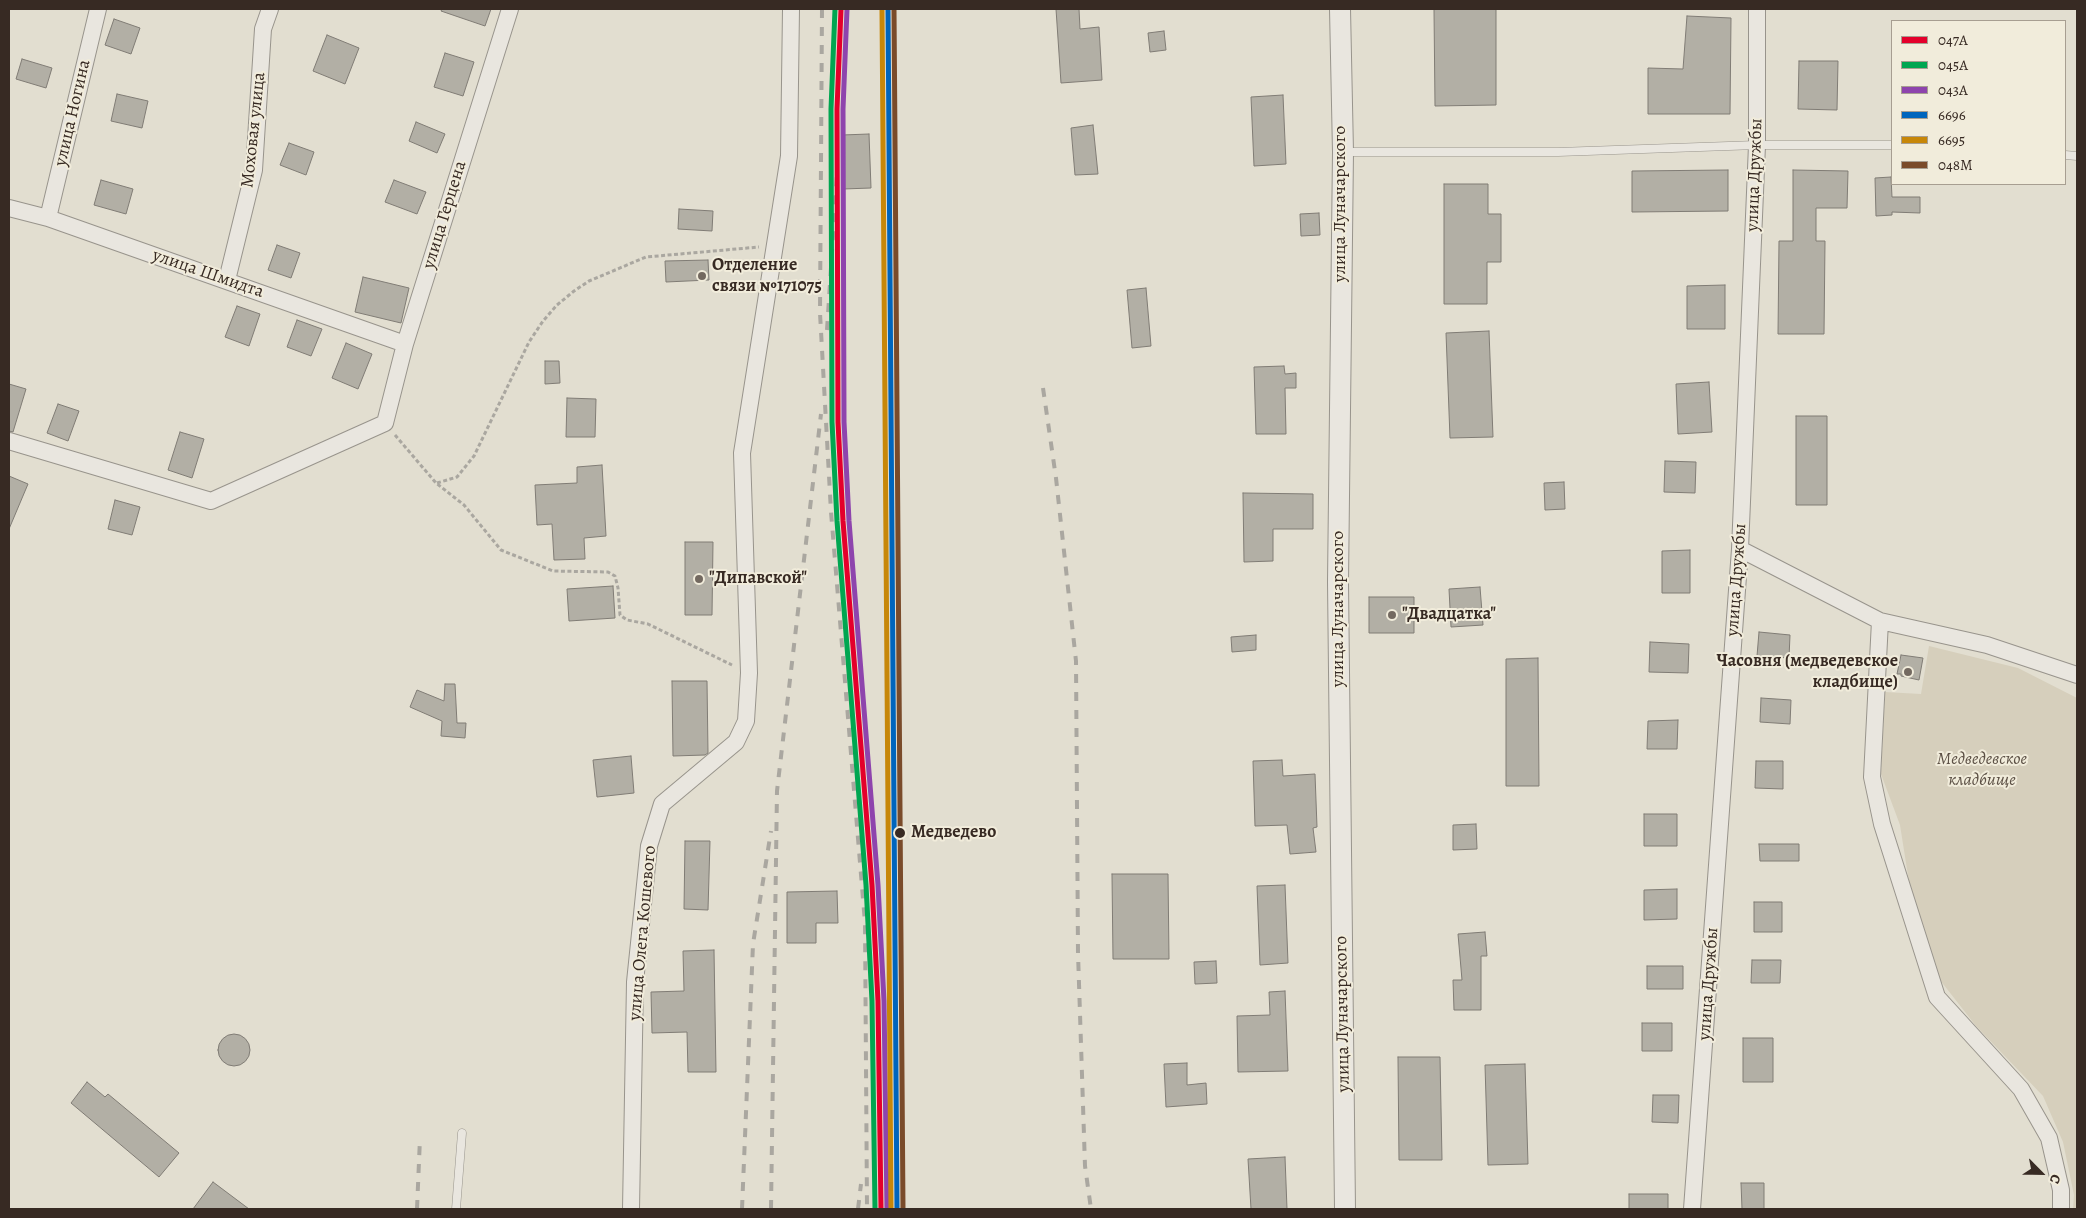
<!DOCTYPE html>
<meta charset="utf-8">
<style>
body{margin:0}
#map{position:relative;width:2086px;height:1218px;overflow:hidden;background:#e2ded0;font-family:Alegreya,serif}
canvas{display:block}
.frame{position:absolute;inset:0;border:10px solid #372a23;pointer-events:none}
.legend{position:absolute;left:1891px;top:20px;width:175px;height:165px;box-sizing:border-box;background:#f1ecdb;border:1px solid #a79e91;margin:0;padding:6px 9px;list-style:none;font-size:15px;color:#372a23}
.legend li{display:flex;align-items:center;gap:10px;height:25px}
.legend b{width:25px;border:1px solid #a79e91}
.north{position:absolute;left:2016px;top:1148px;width:50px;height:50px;-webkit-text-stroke:4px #f1ecdb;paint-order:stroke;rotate:113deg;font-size:14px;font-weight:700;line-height:20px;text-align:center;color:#372a23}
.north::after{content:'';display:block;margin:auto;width:18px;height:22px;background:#372a23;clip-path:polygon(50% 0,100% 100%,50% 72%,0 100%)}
</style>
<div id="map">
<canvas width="2086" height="1218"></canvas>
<div class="frame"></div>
<ul class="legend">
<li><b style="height:6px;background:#e4002b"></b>047А</li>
<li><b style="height:6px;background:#00a651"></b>045А</li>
<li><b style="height:6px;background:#8e44ad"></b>043А</li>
<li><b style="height:6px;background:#0065bd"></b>6696</li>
<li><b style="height:6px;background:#c78709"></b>6695</li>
<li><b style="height:6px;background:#7a4b2a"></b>048М</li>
</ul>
<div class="north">С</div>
</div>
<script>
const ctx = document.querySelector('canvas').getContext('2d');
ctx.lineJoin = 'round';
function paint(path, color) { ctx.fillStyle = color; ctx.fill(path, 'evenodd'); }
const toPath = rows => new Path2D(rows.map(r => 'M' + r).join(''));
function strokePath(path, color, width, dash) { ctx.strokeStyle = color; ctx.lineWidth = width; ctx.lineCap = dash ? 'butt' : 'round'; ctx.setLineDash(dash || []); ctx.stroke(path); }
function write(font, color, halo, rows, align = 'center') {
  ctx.font = font + ' Alegreya,serif'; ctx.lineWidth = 4; ctx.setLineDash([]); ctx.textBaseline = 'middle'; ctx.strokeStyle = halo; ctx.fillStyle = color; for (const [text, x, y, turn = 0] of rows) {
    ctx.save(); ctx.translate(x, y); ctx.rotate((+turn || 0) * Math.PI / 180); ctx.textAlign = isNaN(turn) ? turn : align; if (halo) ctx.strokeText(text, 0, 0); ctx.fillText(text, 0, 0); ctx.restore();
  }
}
paint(toPath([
 [1929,646,2018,668,2077,698,2077,1209,2073,1209,2074,1195,2063,1142,2043,1096,1976,1026,1940,980,1912,901,1900,825,1881,774,1885,692,1921,694]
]), '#d6cfbc');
const building = toPath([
 [442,9,491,9,485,26,441,11,442,9],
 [1056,9,1079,9,1080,29,1099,27,1102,80,1061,83,1056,9],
 [1434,9,1496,9,1496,105,1435,106,1434,9],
 [1687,16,1731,18,1730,114,1648,114,1648,68,1683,69,1687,16],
 [114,19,140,28,131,54,105,45,114,19],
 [1164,31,1166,50,1150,52,1148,33,1164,31],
 [327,35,359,48,345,84,313,71,327,35],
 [445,53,474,62,463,96,434,87,445,53],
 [22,59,52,68,46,88,16,79,22,59],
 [1799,61,1838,61,1837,110,1798,109,1799,61],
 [117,94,148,101,142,128,111,121,117,94],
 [1283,95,1286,164,1254,166,1251,97,1283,95],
 [416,122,445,134,437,153,409,141,416,122],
 [1093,125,1098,174,1075,175,1071,128,1093,125],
 [869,134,871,188,843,189,842,135,869,134],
 [289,143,314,152,306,175,280,165,289,143],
 [1728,170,1728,211,1632,212,1632,171,1728,170],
 [1793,170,1848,171,1847,208,1816,208,1816,241,1825,241,1824,334,1778,334,1779,241,1793,241,1793,170],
 [1891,177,1892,197,1920,197,1920,213,1892,212,1892,215,1876,216,1875,178,1891,177],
 [101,180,133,189,126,214,94,205,101,180],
 [394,180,426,192,417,214,385,202,394,180],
 [1444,184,1488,184,1488,214,1501,214,1501,262,1487,262,1487,304,1444,304,1444,184],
 [679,209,713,211,712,231,678,229,679,209],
 [1319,213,1320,235,1301,236,1300,214,1319,213],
 [277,245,300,253,291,278,268,270,277,245],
 [708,260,709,280,666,282,665,261,708,260],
 [363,277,409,288,401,323,355,312,363,277],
 [1725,285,1725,329,1687,329,1687,286,1725,285],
 [1146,288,1151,346,1132,348,1127,290,1146,288],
 [237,306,260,314,249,346,225,337,237,306],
 [297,320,322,329,311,356,287,347,297,320],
 [1489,331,1493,437,1450,438,1446,333,1489,331],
 [346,343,372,354,358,389,332,378,346,343],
 [545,361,559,361,560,383,545,384,545,361],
 [1284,366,1285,374,1296,373,1296,388,1285,388,1286,434,1256,434,1254,367,1284,366],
 [1709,382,1712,432,1678,434,1676,384,1709,382],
 [9,384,26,389,13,432,9,431,9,384],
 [567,398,596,399,595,437,566,437,567,398],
 [58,404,79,411,68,441,47,433,58,404],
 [1796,416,1827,416,1827,505,1796,505,1796,416],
 [180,432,204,439,192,478,168,470,180,432],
 [1665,461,1696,462,1695,493,1664,492,1665,461],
 [602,465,606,536,584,538,585,559,554,560,552,524,537,525,535,485,577,483,577,467,602,465],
 [9,476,28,484,9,529,9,476],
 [1564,482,1565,509,1545,510,1544,483,1564,482],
 [1243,493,1313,494,1313,529,1273,529,1273,561,1244,562,1243,493],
 [115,500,140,507,132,535,108,529,115,500],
 [685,542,713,542,712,615,685,615,685,542],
 [1690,550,1690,593,1662,593,1662,551,1690,550],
 [613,586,615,618,569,621,567,589,613,586],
 [1480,587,1483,625,1451,627,1449,589,1480,587],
 [1369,597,1414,597,1414,633,1369,633,1369,597],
 [1759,632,1790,635,1789,658,1757,656,1759,632],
 [1256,635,1256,650,1232,652,1231,637,1256,635],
 [1650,642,1689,644,1688,673,1649,672,1650,642],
 [1901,655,1923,658,1919,680,1901,676,1901,674,1897,674,1901,655],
 [1538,658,1539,786,1506,786,1506,659,1538,658],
 [672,681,707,681,708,753,705,755,673,756,672,681],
 [445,684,455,684,457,723,466,723,465,738,441,736,442,721,410,707,417,690,444,701,445,684],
 [1761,698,1791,700,1790,724,1760,722,1761,698],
 [1678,720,1677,749,1647,749,1648,721,1678,720],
 [631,756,634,793,597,797,593,760,631,756],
 [1282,760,1283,776,1315,774,1317,827,1313,828,1316,852,1290,854,1287,825,1255,826,1253,761,1282,760],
 [1756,761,1783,761,1783,789,1755,788,1756,761],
 [1644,814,1677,814,1677,846,1644,846,1644,814],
 [1476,824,1477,849,1453,850,1453,825,1476,824],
 [685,841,710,841,708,910,684,909,685,841],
 [1759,844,1799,844,1799,861,1760,861,1759,844],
 [1112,874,1168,874,1169,959,1113,959,1112,874],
 [1285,885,1288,963,1260,965,1257,886,1285,885],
 [1677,889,1677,919,1644,920,1644,890,1677,889],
 [837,891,838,923,816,923,816,943,787,943,787,892,837,891],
 [1754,902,1782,902,1782,932,1754,932,1754,902],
 [1485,932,1487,956,1481,956,1481,1010,1454,1010,1453,980,1462,980,1458,934,1485,932],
 [714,950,716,1072,688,1072,687,1032,652,1033,651,992,684,991,683,951,714,950],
 [1752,960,1781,960,1780,983,1751,983,1752,960],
 [1216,961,1217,983,1195,984,1194,962,1216,961],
 [1647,966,1683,966,1683,989,1647,989,1647,966],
 [1285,991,1288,1071,1238,1072,1237,1016,1270,1015,1269,992,1285,991],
 [1642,1023,1672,1023,1672,1051,1642,1051,1642,1023],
 '218 1050a16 16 0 1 1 32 0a16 16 0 1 1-32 0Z',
 [1743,1038,1773,1038,1773,1082,1743,1082,1743,1038],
 [1398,1057,1440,1057,1442,1160,1399,1160,1398,1057],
 [1187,1063,1187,1085,1206,1083,1207,1104,1166,1107,1164,1064,1187,1063],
 [1525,1064,1528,1164,1488,1165,1485,1065,1525,1064],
 [87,1082,105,1097,108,1094,179,1153,159,1177,71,1103,87,1082],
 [1653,1095,1679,1095,1678,1123,1652,1122,1653,1095],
 [1285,1157,1287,1209,1251,1209,1248,1159,1285,1157],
 [213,1182,249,1209,193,1209,213,1182],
 [1741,1183,1764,1183,1764,1209,1742,1209,1741,1183],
 [1629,1194,1668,1194,1668,1209,1629,1209,1629,1194]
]);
paint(building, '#b2afa5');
strokePath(building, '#807c75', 1);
const service = toPath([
 [1345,152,1558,152,1757,145,1892,145],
 [2065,155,2077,156],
 [456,1209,462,1133]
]);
const minor = toPath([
 [9,208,48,218,405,344],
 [48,218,98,9],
 [227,280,254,170,263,29,270,9],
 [9,441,211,501,385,423,405,344,510,9],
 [1740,549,1880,621,1987,645,2077,675],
 [1880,621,1872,777,1882,824,1937,997,2021,1089,2049,1138,2061,1190,2061,1209],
 [631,1209,635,982,649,846,662,804,736,742,746,721,749,673,742,453,789,156,791,9],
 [1692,1209,1740,549,1757,145,1757,9]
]);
const tertiary = toPath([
 [1340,9,1343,152,1338,582,1345,1209]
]);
strokePath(service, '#98948c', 9);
strokePath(minor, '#98948c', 18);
strokePath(tertiary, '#98948c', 22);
strokePath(toPath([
 [395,435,436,483,464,505,501,550,553,571,608,572,615,576,618,588,620,615,627,620,648,624,732,665],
 [437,483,457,477,474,456,529,342,543,321,557,305,574,291,589,281,646,257,759,247]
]), '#aaa7a0', 3, [4, 2.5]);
strokePath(service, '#e9e6df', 8);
strokePath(minor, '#e9e6df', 16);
strokePath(tertiary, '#e9e6df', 20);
strokePath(toPath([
 [822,9,820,313,831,512,865,923,867,1209],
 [827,330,837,174],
 [1043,388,1056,478,1076,661,1078,953,1085,1166,1091,1209],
 [417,1209,420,1138],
 [742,1209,753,944,771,831],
 [771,1209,777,791,821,414],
 [858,1209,861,1184]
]), '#aaa7a0', 4, [9, 9]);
strokePath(toPath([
 [841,9,837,109,838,422,843,521,872,885,878,1001,881,1209]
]), '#e4002b', 5);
strokePath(toPath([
 [835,9,831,109,832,422,837,521,866,885,872,1001,875,1209]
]), '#00a651', 5);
strokePath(toPath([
 [847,9,843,109,844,422,849,521,878,885,884,1001,887,1209]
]), '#8e44ad', 5);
strokePath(toPath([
 [888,9,897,1209]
]), '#0065bd', 5);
strokePath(toPath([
 [882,9,891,1209]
]), '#c78709', 5);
strokePath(toPath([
 [894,9,903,1209]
]), '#7a4b2a', 5);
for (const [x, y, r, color] of [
 [702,276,5,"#736960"],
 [699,579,5,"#736960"],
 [1392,615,5,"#736960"],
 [1908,672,5,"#736960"],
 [900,833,6,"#372a23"]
]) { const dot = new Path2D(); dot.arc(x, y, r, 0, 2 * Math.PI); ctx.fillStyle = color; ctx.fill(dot); strokePath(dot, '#f1ecdb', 2); }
write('18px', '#372a23', '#f1ecdb', [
 ["улица Ногина",73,113,-77],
 ["Моховая улица",254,130,-84],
 ["улица Дружбы",1755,175,-88],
 ["улица Луначарского",1341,204,-90],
 ["улица Герцена",445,215,-73],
 ["улица Шмидта",208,274,19],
 ["улица Дружбы",1737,580,-86],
 ["улица Луначарского",1339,609,-90],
 ["улица Олега Кошевого",643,933,-85],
 ["улица Дружбы",1709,984,-86],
 ["улица Луначарского",1343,1014,-91]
]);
write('bold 18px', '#372a23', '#f1ecdb', [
 ["Отделение",712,266],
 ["связи №171075",712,287],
 ["\"Дипавской\"",709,579],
 ["\"Двадцатка\"",1402,615],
 ["Часовня (медведевское",1898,662,"right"],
 ["кладбище)",1898,683,"right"]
], 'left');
write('italic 18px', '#5c5045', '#f1ecdb', [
 ["Медведевское",1982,760],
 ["кладбище",1982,781]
]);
write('bold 18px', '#372a23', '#f1ecdb', [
 ["Медведево",911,833]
], 'left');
</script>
